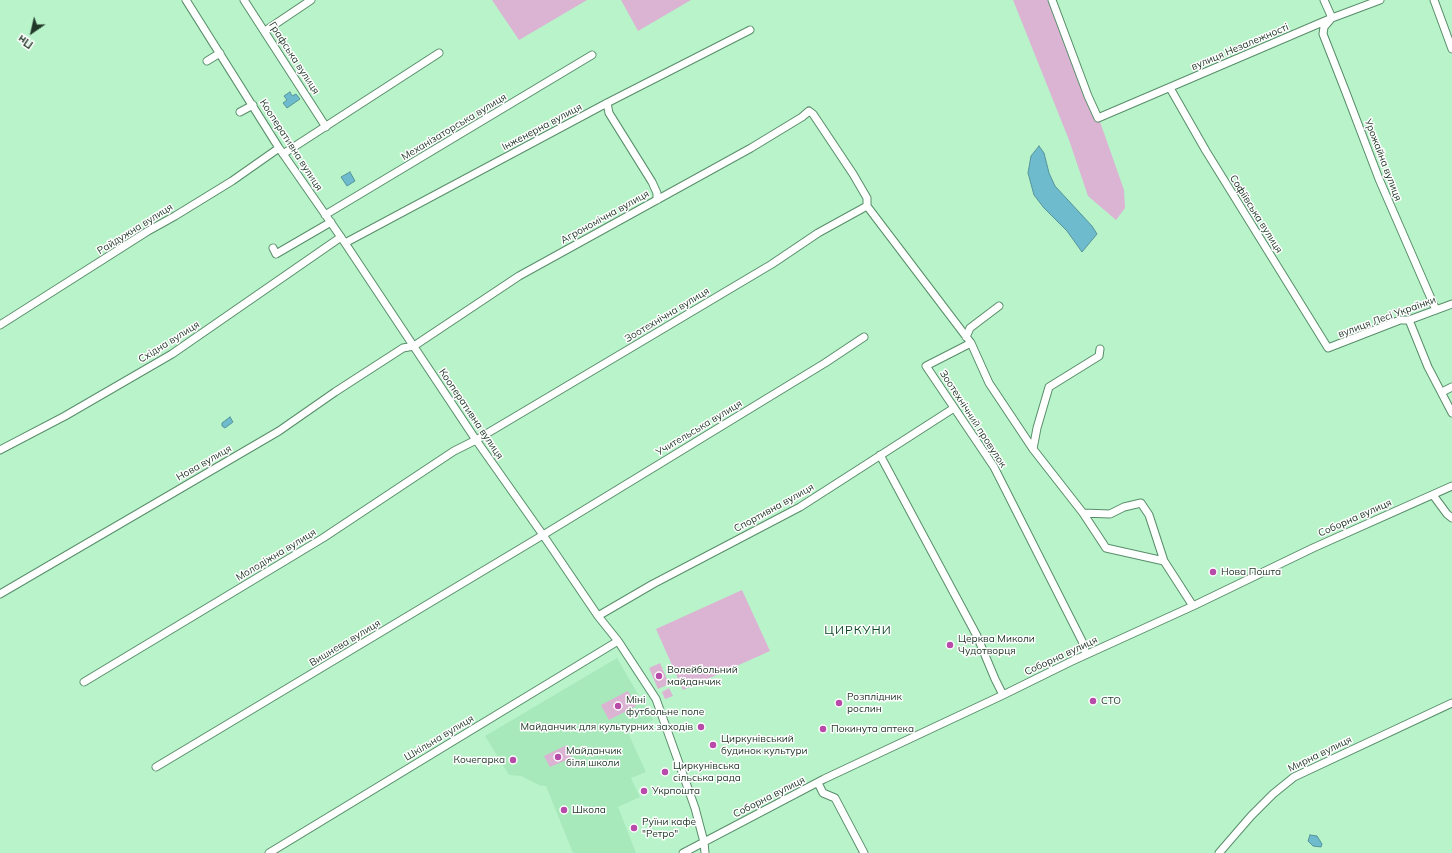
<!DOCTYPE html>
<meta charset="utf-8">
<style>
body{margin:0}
#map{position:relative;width:1452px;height:853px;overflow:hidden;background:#b9f3ca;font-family:Mulish,sans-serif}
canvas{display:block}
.north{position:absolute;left:12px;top:12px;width:40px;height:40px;-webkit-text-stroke:3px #fff;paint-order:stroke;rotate:214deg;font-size:11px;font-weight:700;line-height:16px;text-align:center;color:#223929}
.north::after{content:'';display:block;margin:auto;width:14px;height:18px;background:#223929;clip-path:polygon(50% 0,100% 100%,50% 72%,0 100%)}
</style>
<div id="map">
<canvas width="1452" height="853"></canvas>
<div class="north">Пн</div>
</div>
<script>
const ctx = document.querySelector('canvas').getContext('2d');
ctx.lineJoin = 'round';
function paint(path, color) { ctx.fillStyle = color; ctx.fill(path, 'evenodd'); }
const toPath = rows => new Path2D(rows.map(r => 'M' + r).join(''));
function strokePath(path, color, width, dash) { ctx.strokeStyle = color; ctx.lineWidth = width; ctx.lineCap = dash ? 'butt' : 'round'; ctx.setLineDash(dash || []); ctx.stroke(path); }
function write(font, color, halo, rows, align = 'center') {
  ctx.font = font + ' Mulish,sans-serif'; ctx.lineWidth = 3; ctx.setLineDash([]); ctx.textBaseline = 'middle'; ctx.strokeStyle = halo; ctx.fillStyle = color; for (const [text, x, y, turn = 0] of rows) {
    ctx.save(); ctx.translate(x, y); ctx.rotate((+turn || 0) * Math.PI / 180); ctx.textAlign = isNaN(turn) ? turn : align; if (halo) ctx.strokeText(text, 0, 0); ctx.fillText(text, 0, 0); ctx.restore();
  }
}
paint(toPath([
 [617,658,653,720,628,733,646,772,631,778,640,797,618,807,636,853,573,853,546,786,541,786,521,776,509,775,485,736]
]), '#a8e9bb');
paint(toPath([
 [492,0,587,0,519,40],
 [621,0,691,0,638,31],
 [1013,0,1053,0,1098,116,1124,190,1125,208,1116,220,1088,196,1069,140],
 [742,590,770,651,683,690,656,629],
 [660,663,669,684,658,689,649,668],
 [669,688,673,696,665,699,662,692],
 [628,691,636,706,609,720,601,705],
 [567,745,572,758,550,767,544,756]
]), '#dbb3d3');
const water = toPath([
 [290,92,292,96,296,94,300,99,287,108,283,103,287,100,284,96,290,92],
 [1039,146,1044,153,1049,173,1055,186,1092,226,1097,234,1082,252,1067,231,1044,208,1034,195,1028,173,1031,156,1039,146],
 [350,172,355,181,347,186,341,177,350,172],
 [230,417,233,422,225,428,222,426,222,423,230,417],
 [1310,835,1317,836,1322,844,1321,847,1313,846,1308,841,1310,835]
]);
paint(water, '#6dbbcc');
strokePath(water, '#56949b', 1);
const minor = toPath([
 [186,0,279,148,345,243,476,440,543,535,598,616,618,641,656,699,695,808,704,842,705,853],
 [244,0,326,127],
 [1052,0,1088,96,1098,118,1332,18,1380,0],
 [1324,0,1332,18],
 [1434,0,1452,49],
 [1330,20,1324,27,1323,34,1345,90,1379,179,1436,310],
 [265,31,311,0],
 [207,61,220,53],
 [1170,88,1206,151,1328,348,1400,320,1409,320,1452,304],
 [607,103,609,113,652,182,657,193,657,200],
 [240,112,253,105],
 [283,154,439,53],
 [325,215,592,55],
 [345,243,607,103,750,30],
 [273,248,276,254,331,222],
 [1409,320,1428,367,1452,413],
 [0,325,148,231,175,216,232,181,279,148],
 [966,337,970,328,999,306],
 [971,343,989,383,1033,449,1083,513,1106,548,1164,561,1193,606],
 [1442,392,1452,387],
 [1033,449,1037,428,1049,387,1099,356,1100,349],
 [0,450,65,416,172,354,341,237],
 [880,455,977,636,995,679,1003,695],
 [1433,495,1447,514,1452,518],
 [1083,513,1110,514,1124,507,1141,503,1149,515,1164,561],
 [0,594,279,431,335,392,403,348,414,346,519,276,751,148,802,117,809,111,813,114,853,174,867,198,867,206,971,343,926,366,994,467,1082,641,1086,654],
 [598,616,653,584,800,507,954,408],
 [84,682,323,538,454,451,476,440,772,264,818,233,867,206],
 [156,767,543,535,825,363,864,337],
 [818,783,823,793,835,798,864,853],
 [269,853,618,641],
 [683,853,824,779,1003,695,1070,662,1193,606,1313,548,1452,486],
 [1219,853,1251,816,1273,794,1294,777,1452,703]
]);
strokePath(minor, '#578e69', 9);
strokePath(minor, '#fff', 7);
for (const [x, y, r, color] of [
 [1213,572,4,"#b84aa9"],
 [950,645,4,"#b84aa9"],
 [659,676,4,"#b84aa9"],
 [1093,701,4,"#b84aa9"],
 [839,703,4,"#b84aa9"],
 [618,706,4,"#b84aa9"],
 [701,727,4,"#b84aa9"],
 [823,729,4,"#b84aa9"],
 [713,745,4,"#b84aa9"],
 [558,757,4,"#b84aa9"],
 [513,760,4,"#b84aa9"],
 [665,772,4,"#b84aa9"],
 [644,791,4,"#b84aa9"],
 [564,810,4,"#b84aa9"],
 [634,828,4,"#b84aa9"]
]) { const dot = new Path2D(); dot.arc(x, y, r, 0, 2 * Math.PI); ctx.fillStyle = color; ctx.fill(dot); strokePath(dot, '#fff', 1.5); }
write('10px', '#223929', '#fff', [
 ["вулиця Незалежності",1240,47,-23],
 ["Графська вулиця",294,58,57],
 ["Механізаторська вулиця",454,127,-31],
 ["Інженерна вулиця",542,127,-28],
 ["Кооперативна вулиця",291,145,57],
 ["Урожайна вулиця",1383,160,69],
 ["Софіївська вулиця",1256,214,58],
 ["Агрономічна вулиця",605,217,-29],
 ["Райдужна вулиця",135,229,-32],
 ["Зоотехнічна вулиця",667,315,-31],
 ["вулиця Лесі Українки",1387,317,-20],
 ["Східна вулиця",169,342,-32],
 ["Кооперативна вулиця",471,414,56],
 ["Зоотехнічний провулок",973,419,57],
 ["Учительська вулиця",699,428,-31],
 ["Нова вулиця",204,463,-30],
 ["Спортивна вулиця",774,508,-29],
 ["Соборна вулиця",1355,518,-24],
 ["Молодіжна вулиця",276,555,-31],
 ["Вишнева вулиця",345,643,-31],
 ["Соборна вулиця",1061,656,-25],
 ["Шкільна вулиця",439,738,-31],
 ["Мирна вулиця",1320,754,-26],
 ["Соборна вулиця",769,797,-27]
]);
write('10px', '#223929', '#fff', [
 ["Нова Пошта",1221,572],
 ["Церква Миколи",958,639],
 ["Чудотворця",958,651],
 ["Волейбольний",667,670],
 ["майданчик",667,682],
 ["Розплідник",847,697],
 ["рослин",847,709],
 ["Міні",626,700],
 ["футбольне поле",626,712],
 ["СТО",1101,701],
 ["Майданчик для культурних заходів",693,727,"right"],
 ["Покинута аптека",831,729],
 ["Циркунівський",721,739],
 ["будинок культури",721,751],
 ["Майданчик",566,751],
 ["біля школи",566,763],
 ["Кочегарка",505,760,"right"],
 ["Циркунівська",673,766],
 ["сільська рада",673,778],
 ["Укрпошта",652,791],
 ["Школа",572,810],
 ["Руїни кафе",642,822],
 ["\"Ретро\"",642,834]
], 'left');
ctx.letterSpacing = '1px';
write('12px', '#0d4726', '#fff', [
 ["ЦИРКУНИ",858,630]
]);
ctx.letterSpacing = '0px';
</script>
